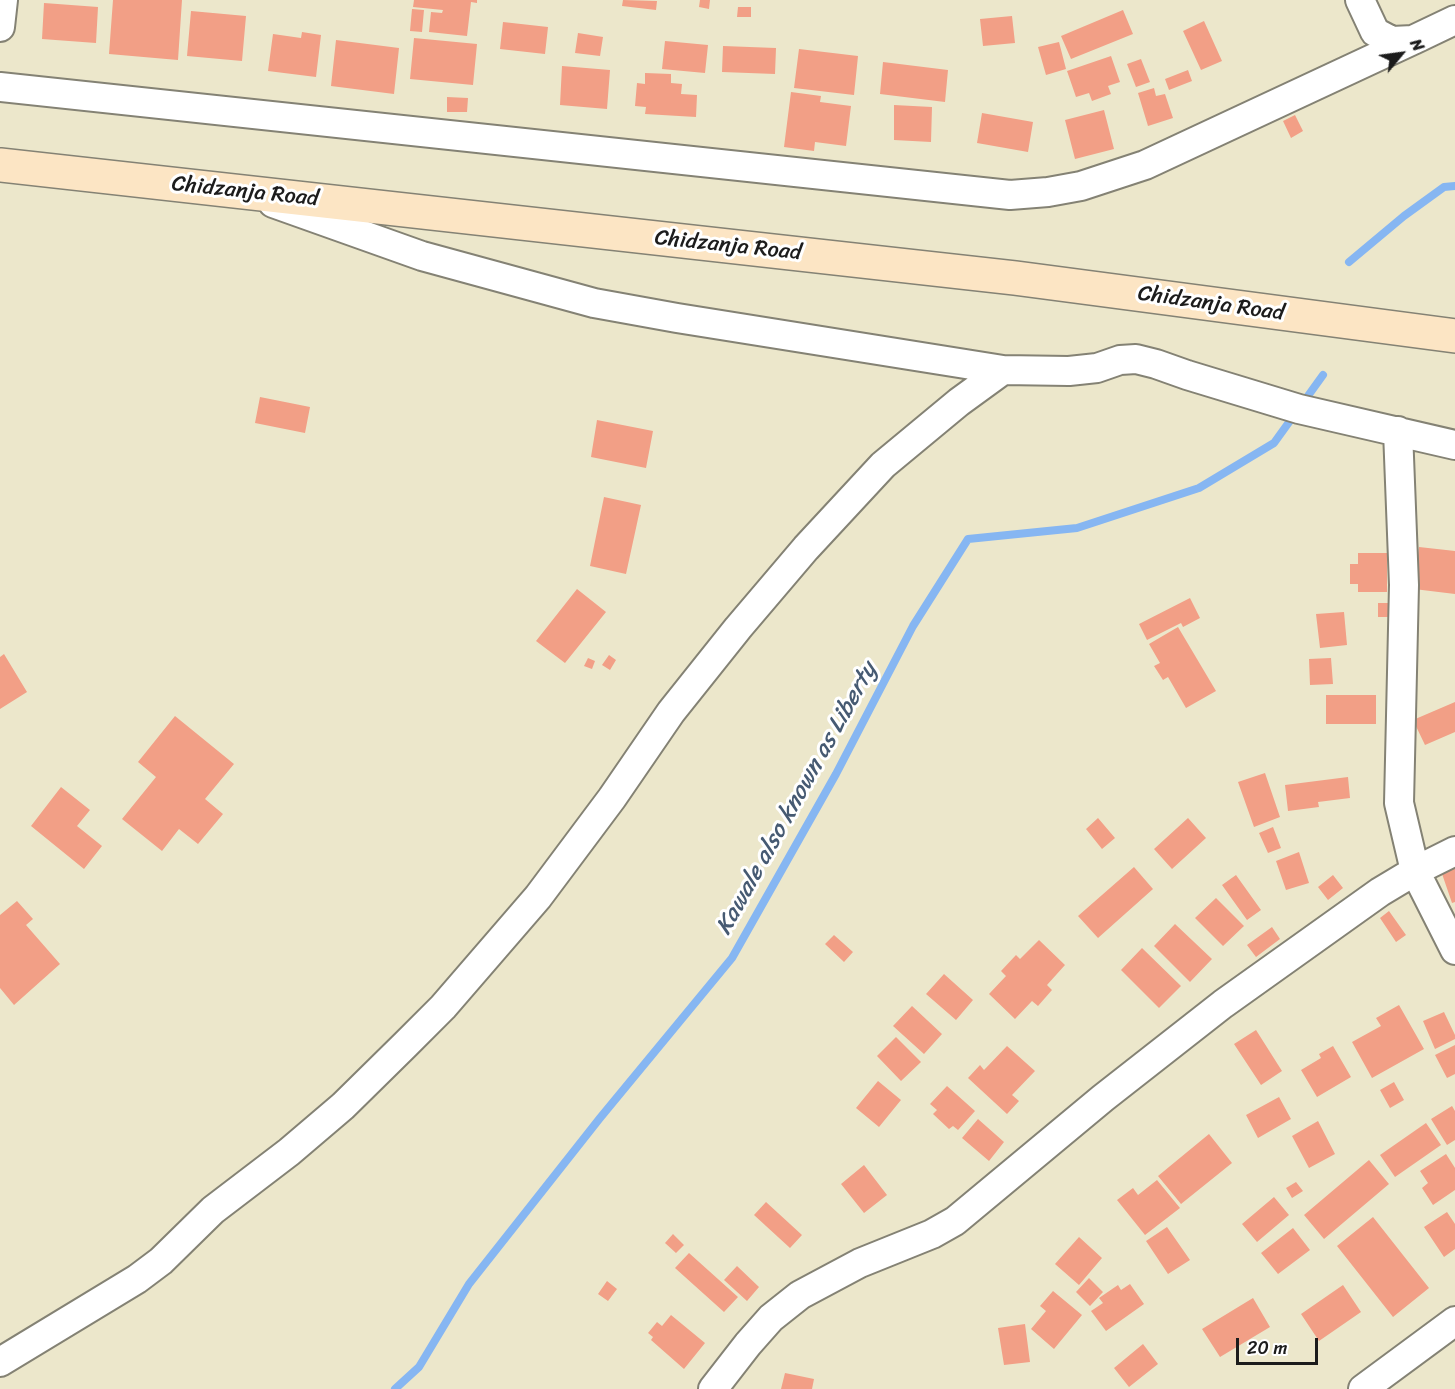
<!DOCTYPE html>
<style>
body{margin:0}
#map{position:relative;width:1455px;height:1389px;overflow:hidden;background:#ece7cb;font-family:Sriracha,sans-serif}
canvas{display:block}
.north{position:absolute;left:1371px;top:24px;width:60px;height:60px;-webkit-text-stroke:4px #fff;paint-order:stroke;rotate:61deg;font-size:16px;font-weight:700;line-height:24px;text-align:center;color:#1c1c1c}
.north::after{content:'';display:block;margin:auto;width:21px;height:27px;background:#1c1c1c;clip-path:polygon(50% 0,100% 100%,50% 72%,0 100%)}
.scale{position:absolute;left:1236px;top:1338px;width:82px;height:27px;box-sizing:border-box;border:3px solid #1c1c1c;border-top:0;padding-left:8px;font-size:18px;line-height:21px;white-space:nowrap;color:#1c1c1c;-webkit-text-stroke:4px #fff;paint-order:stroke}
</style>
<div id="map">
<canvas width="1455" height="1389"></canvas>
<div class="north">N</div>
<div class="scale">20 m</div>
</div>
<script>
const ctx = document.querySelector('canvas').getContext('2d');
ctx.lineJoin = 'round';
const toPath = rows => new Path2D(rows.map(r => 'M' + r).join(''));
function strokePath(path, color, width, dash) { ctx.strokeStyle = color; ctx.lineWidth = width; ctx.lineCap = dash ? 'butt' : 'round'; ctx.setLineDash(dash || []); ctx.stroke(path); }
function paint(path, color) { ctx.fillStyle = color; ctx.fill(path, 'evenodd'); }
function write(font, color, halo, rows, align = 'center') {
  ctx.font = font + ' Sriracha,sans-serif'; ctx.lineWidth = 6; ctx.setLineDash([]); ctx.textBaseline = 'middle'; ctx.strokeStyle = halo; ctx.fillStyle = color; for (const [text, x, y, turn = 0] of rows) {
    ctx.save(); ctx.translate(x, y); ctx.rotate((+turn || 0) * Math.PI / 180); ctx.textAlign = isNaN(turn) ? turn : align; if (halo) ctx.strokeText(text, 0, 0); ctx.fillText(text, 0, 0); ctx.restore();
  }
}
strokePath(toPath([
 [1349,262,1404,216,1444,187,1455,186],
 [395,1389,419,1367,469,1284,600,1118,732,958,836,774,913,626,968,539,1077,528,1199,488,1274,443,1323,375]
]), '#86b6f2', 8);
paint(toPath([
 [113,0,182,0,178,60,109,54],
 [414,0,477,0,477,3,471,2,467,36,429,32,431,12,442,13,443,10,413,7],
 [623,0,657,1,656,10,622,6],
 [700,0,710,0,709,9,699,7],
 [44,3,98,7,96,43,42,39],
 [738,7,751,7,751,17,737,17],
 [412,9,424,10,422,32,410,31],
 [1123,10,1133,34,1071,59,1061,36],
 [191,11,246,16,242,61,187,56],
 [1012,16,1015,43,983,46,980,19],
 [1204,21,1222,61,1201,70,1183,31],
 [503,22,548,27,545,54,500,49],
 [302,32,321,35,316,77,268,71,273,34,301,38],
 [578,33,603,37,600,56,575,53],
 [414,38,477,44,473,85,410,79],
 [336,40,399,48,394,94,331,86],
 [665,41,708,45,705,73,662,69],
 [1059,42,1066,69,1046,75,1038,47],
 [723,46,776,48,775,74,722,72],
 [799,49,858,56,854,95,794,88],
 [1111,56,1120,82,1108,86,1111,94,1092,101,1089,93,1076,97,1067,71],
 [1141,59,1150,82,1136,87,1127,64],
 [883,62,948,70,945,102,880,94],
 [562,66,610,70,607,109,560,105],
 [1188,70,1192,81,1169,90,1165,79],
 [645,73,671,74,671,83,682,84,681,94,697,95,696,117,645,114,646,107,635,106,637,83,645,84],
 [1154,88,1156,96,1165,94,1173,118,1148,126,1138,93],
 [791,92,821,96,820,102,851,106,846,146,815,142,814,151,784,147],
 [447,97,468,98,467,112,447,112],
 [894,105,932,107,931,142,894,140],
 [1104,110,1114,149,1075,159,1065,120],
 [982,113,1033,122,1028,152,977,143],
 [1295,115,1303,131,1291,138,1283,121],
 [260,397,310,407,305,433,255,423],
 [597,420,653,431,646,468,591,457],
 [604,497,641,505,626,574,590,566],
 [1419,547,1455,551,1455,594,1414,589],
 [1358,553,1387,553,1387,592,1358,592,1358,584,1350,584,1350,564,1358,564],
 [577,589,606,612,565,663,536,641],
 [1190,598,1200,618,1183,627,1181,623,1147,640,1139,624],
 [1378,603,1397,603,1397,617,1378,617],
 [1344,612,1347,645,1320,648,1316,614],
 [1178,627,1216,691,1186,708,1168,677,1163,680,1154,666,1160,663,1149,644],
 [4,654,27,692,0,709,0,657],
 [609,655,616,660,610,670,602,665],
 [588,658,595,661,592,669,584,666],
 [1331,658,1333,684,1310,685,1309,659],
 [1326,695,1376,695,1376,724,1326,724],
 [1455,702,1455,732,1425,745,1413,720],
 [175,716,234,764,205,799,223,814,198,844,179,829,162,851,122,819,156,777,138,762],
 [1265,773,1280,817,1254,827,1238,782],
 [1348,777,1350,798,1318,802,1319,807,1288,811,1285,785],
 [61,787,90,810,77,826,102,846,84,869,31,826],
 [1098,818,1115,838,1102,849,1086,829],
 [1188,818,1206,838,1172,869,1154,849],
 [1273,827,1281,848,1268,853,1259,833],
 [1299,852,1309,883,1286,890,1276,861],
 [1453,860,1455,867,1455,902,1452,903,1439,865],
 [1134,867,1153,889,1098,938,1078,916],
 [1236,875,1261,910,1247,920,1222,885],
 [1333,875,1343,888,1328,900,1318,887],
 [1216,898,1244,926,1223,946,1195,918],
 [17,901,33,919,26,925,60,964,14,1005,0,988,0,915],
 [1389,911,1406,935,1396,942,1380,918],
 [1175,924,1212,959,1190,982,1154,946],
 [1272,927,1280,939,1256,957,1247,945],
 [834,935,853,952,844,962,825,944],
 [1039,940,1065,965,1047,985,1052,990,1038,1006,1032,1001,1015,1019,989,994,1006,976,1001,971,1016,955,1020,959],
 [1142,948,1181,986,1159,1008,1121,970],
 [944,974,973,1000,956,1020,926,994],
 [1399,1005,1424,1049,1372,1078,1352,1042,1381,1026,1376,1018],
 [912,1006,942,1034,924,1054,893,1026],
 [1444,1012,1455,1035,1455,1039,1435,1049,1423,1021],
 [1256,1030,1282,1071,1261,1085,1234,1044],
 [896,1037,921,1062,901,1081,877,1056],
 [1455,1045,1455,1074,1447,1078,1435,1055],
 [1007,1046,1035,1071,1012,1095,1019,1101,1007,1114,968,1078,980,1065,984,1070],
 [1333,1046,1351,1077,1317,1097,1301,1070,1321,1058,1319,1054],
 [878,1081,901,1100,879,1127,856,1108],
 [1394,1082,1404,1100,1390,1108,1380,1090],
 [947,1086,975,1111,958,1130,953,1126,949,1129,933,1114,937,1110,930,1104],
 [1279,1097,1291,1119,1258,1138,1246,1115],
 [1452,1106,1455,1111,1455,1140,1447,1145,1431,1119],
 [978,1119,1004,1142,989,1161,962,1138],
 [1318,1121,1335,1154,1309,1168,1292,1136],
 [1426,1123,1441,1145,1395,1177,1380,1155],
 [1209,1134,1232,1163,1181,1204,1158,1176],
 [1446,1154,1455,1168,1455,1190,1433,1205,1422,1188,1428,1183,1420,1171],
 [1369,1160,1389,1184,1324,1239,1304,1215],
 [864,1165,887,1195,864,1213,841,1184],
 [1157,1180,1180,1208,1145,1235,1117,1200,1133,1188,1138,1195],
 [1296,1182,1303,1191,1292,1198,1286,1188],
 [1274,1197,1289,1215,1257,1242,1242,1224],
 [766,1202,802,1235,790,1248,754,1215],
 [1447,1212,1455,1224,1455,1249,1444,1257,1424,1227],
 [1373,1217,1429,1288,1393,1317,1337,1246],
 [1167,1227,1190,1260,1168,1274,1146,1241],
 [1293,1228,1310,1250,1278,1274,1261,1253],
 [673,1234,684,1245,676,1253,665,1243],
 [1079,1237,1102,1258,1079,1285,1055,1264],
 [689,1253,738,1297,724,1312,675,1268],
 [737,1266,759,1287,747,1301,724,1280],
 [1089,1278,1103,1292,1090,1306,1076,1292],
 [607,1281,617,1289,608,1301,598,1294],
 [1130,1284,1144,1304,1106,1331,1091,1311,1103,1303,1099,1298,1118,1285,1121,1290],
 [1343,1285,1361,1312,1319,1341,1301,1314],
 [1053,1291,1082,1315,1054,1349,1031,1329,1046,1311,1040,1306],
 [1253,1298,1270,1327,1220,1357,1202,1329],
 [671,1315,705,1343,684,1369,651,1340,653,1337,648,1333,657,1322,662,1326],
 [1025,1324,1030,1362,1004,1365,998,1328],
 [1143,1344,1158,1364,1129,1387,1114,1368],
 [785,1373,814,1379,812,1389,781,1389]
]), '#f29f86');
const street = toPath([
 [1360,0,1375,32,1392,41,1413,40,1455,20],
 [0,27,3,0],
 [0,87,1010,195,1048,192,1081,186,1145,165,1413,40],
 [273,203,422,256,594,303,677,318,1003,370,1069,371,1097,368,1120,360,1136,359,1156,364,1187,375,1299,409,1455,445],
 [1398,431,1404,585,1399,803,1415,871,1455,950],
 [0,1362,137,1279,161,1261,213,1210,289,1152,343,1106,406,1044,443,1007,538,897,612,798,671,712,738,628,806,548,883,465,959,402,1003,370],
 [713,1389,748,1344,771,1318,800,1295,860,1263,932,1234,955,1221,1103,1098,1223,1004,1380,892,1415,871,1455,851],
 [1363,1389,1455,1321]
]);
const secondary = toPath([
 [0,165,1015,278,1455,336]
]);
strokePath(street, '#848274', 32);
strokePath(secondary, '#848274', 36);
strokePath(street, '#fff', 28);
strokePath(secondary, '#fce5c4', 33);
write('22px', '#1c1c1c', '#fff', [
 ["Chidzanja Road",245,192,6],
 ["Chidzanja Road",728,246,6],
 ["Chidzanja Road",1211,304,8]
]);
write('italic 24px', '#465a72', '#fff', [
 ["Kawale also known as Liberty",797,799,-61]
]);
</script>
